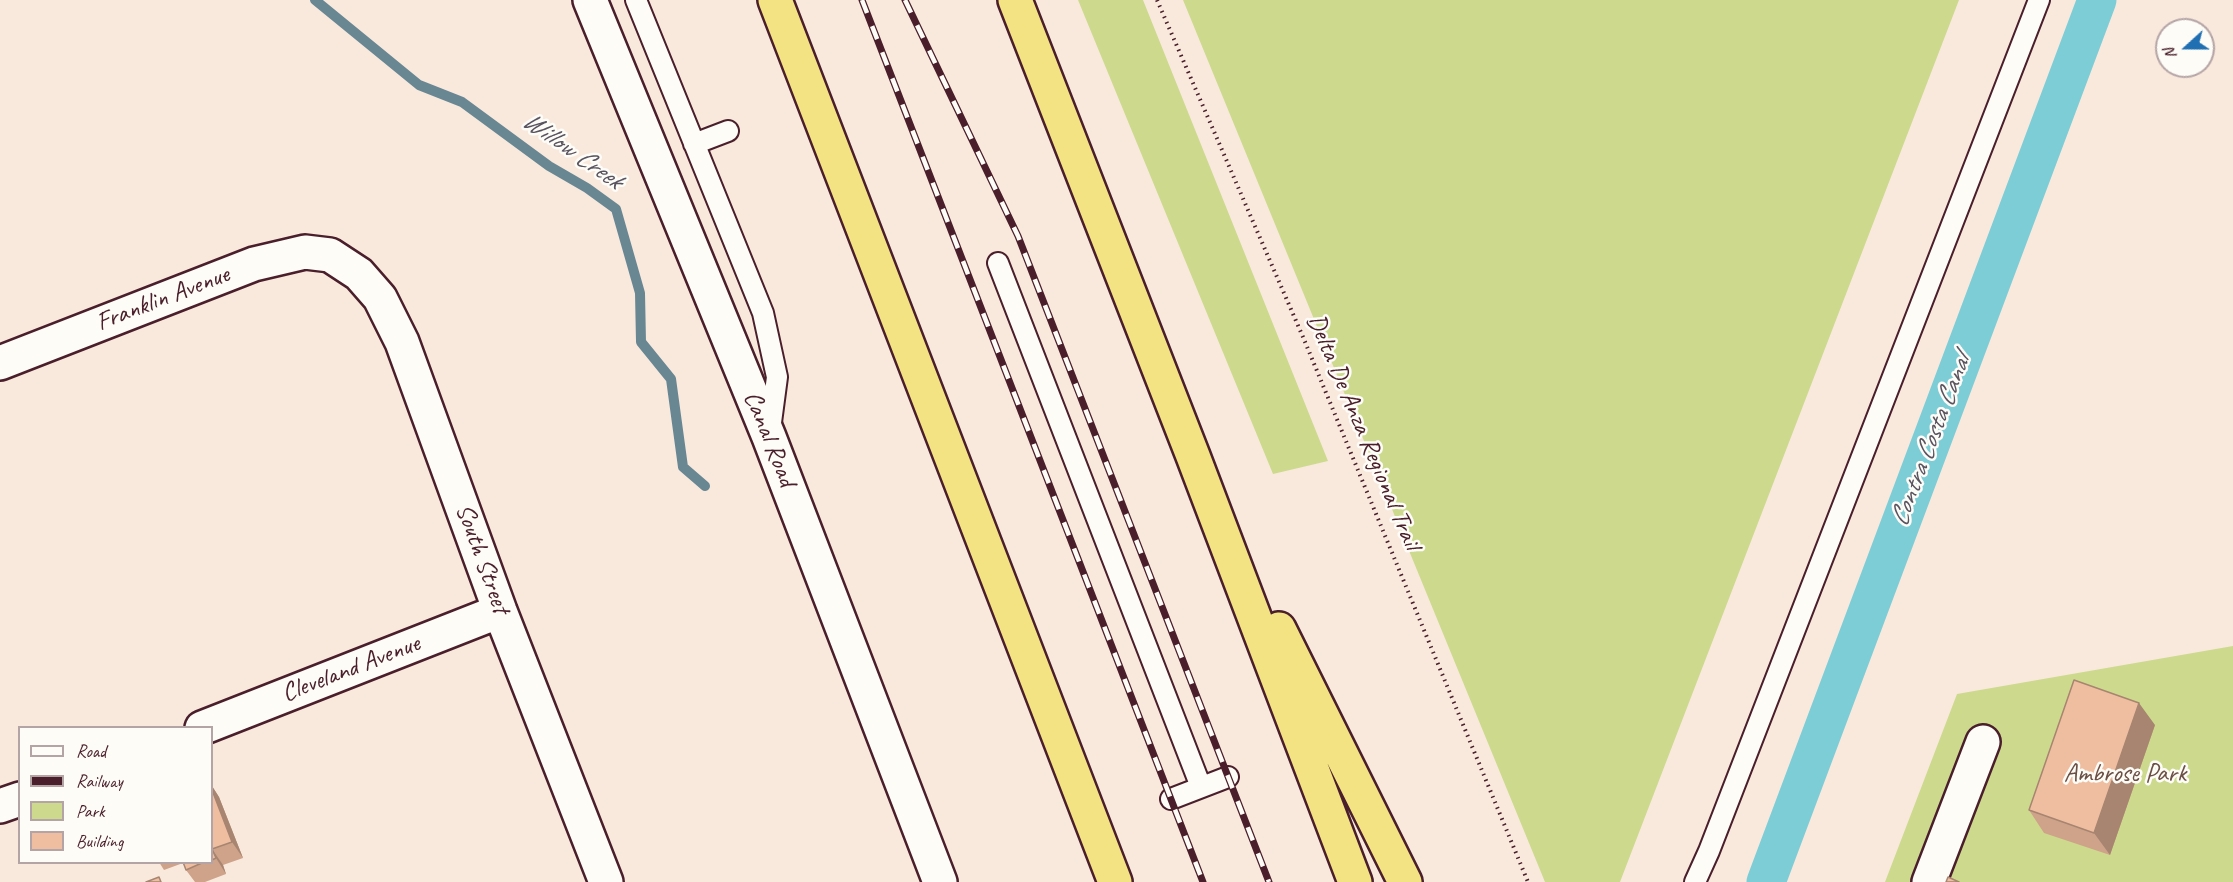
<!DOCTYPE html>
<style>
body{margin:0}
#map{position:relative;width:2233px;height:882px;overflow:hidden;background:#f9e9dd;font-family:Caveat,sans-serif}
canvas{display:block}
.legend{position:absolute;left:18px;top:726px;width:195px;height:138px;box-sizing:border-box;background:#fdfcf7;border:2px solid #b5a4a5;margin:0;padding:8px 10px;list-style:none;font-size:18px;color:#4a1f2b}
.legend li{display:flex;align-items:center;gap:12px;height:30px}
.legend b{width:30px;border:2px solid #b5a4a5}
.north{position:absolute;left:2155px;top:18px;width:60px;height:60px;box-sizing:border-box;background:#fdfcf7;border:2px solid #b5a4a5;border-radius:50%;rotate:249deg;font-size:16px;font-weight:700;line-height:24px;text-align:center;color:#4a1f2b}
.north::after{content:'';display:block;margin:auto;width:21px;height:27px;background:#1f6fb2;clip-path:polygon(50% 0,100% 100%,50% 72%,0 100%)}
</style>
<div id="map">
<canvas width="2233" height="882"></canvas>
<ul class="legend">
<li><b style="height:8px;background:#fdfcf7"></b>Road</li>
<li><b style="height:8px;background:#4a1f2b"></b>Railway</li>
<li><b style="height:16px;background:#cdda8d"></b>Park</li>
<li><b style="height:16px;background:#efbea0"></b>Building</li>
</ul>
<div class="north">N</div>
</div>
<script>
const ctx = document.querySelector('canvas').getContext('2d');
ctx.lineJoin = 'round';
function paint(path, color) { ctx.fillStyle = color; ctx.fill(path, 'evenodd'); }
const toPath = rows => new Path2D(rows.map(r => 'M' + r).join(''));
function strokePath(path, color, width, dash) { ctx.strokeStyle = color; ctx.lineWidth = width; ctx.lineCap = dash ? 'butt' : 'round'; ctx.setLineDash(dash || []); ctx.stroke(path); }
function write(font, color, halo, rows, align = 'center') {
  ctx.font = font + ' Caveat,sans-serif'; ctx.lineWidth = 5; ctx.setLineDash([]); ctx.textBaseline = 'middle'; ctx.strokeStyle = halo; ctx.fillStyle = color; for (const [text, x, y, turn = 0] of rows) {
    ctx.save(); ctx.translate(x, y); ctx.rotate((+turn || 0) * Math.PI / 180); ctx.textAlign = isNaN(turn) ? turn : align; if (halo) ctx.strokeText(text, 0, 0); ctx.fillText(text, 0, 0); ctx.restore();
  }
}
paint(toPath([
 [1078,0,1143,0,1328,461,1273,474],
 [1183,0,1959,0,1620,882,1545,882],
 [2233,646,2233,882,1885,882,1957,694]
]), '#cdda8d');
strokePath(toPath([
 [315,0,419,85,462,102,549,166,587,188,616,209,640,293,641,342,671,379,683,467,705,486]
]), '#698792', 10);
strokePath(toPath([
 [1766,882,2097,0]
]), '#7dcdd7', 39);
const service = toPath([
 [636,0,763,313,777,377,770,430],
 [694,144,728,131],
 [998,263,1201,787],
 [1171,799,1228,777],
 [1695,882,1709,851,2039,0]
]);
const minor = toPath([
 [0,363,254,264,305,252,330,255,359,274,380,298,402,342,500,611,606,882],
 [202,728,500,611],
 [0,806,20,799],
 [1929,882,1983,742]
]);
const tertiary = toPath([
 [590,0,769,437,940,882]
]);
const motorway = toPath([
 [775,0,1115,882],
 [1015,0,1193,456,1355,882],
 [1279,629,1405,882]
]);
strokePath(service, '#4a1f2b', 24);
strokePath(minor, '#4a1f2b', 38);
strokePath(tertiary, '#4a1f2b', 38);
strokePath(motorway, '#4a1f2b', 38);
strokePath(toPath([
 [1157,0,1303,337,1528,882]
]), '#4a1f2b', 4, [1.5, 4.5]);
strokePath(service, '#fdfcf7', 20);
strokePath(minor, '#fdfcf7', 33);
strokePath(tertiary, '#fdfcf7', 33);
strokePath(motorway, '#f4e382', 33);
const rail = toPath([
 [862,0,1203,882],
 [905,0,1018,236,1269,882]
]);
strokePath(rail, '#4a1f2b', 7);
strokePath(rail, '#fdfcf7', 4.5, [14]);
paint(toPath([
 [2155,725,2110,855,2044,833,2029,810],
 [212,786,219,797,243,858,223,865,226,874,205,882,195,882,186,870,183,863,164,870,159,862,212,862]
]), '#cea38a');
paint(toPath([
 [2139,703,2155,725,2110,855,2094,833],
 [212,786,219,797,243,858,232,842,212,790],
 [212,849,223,865,226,874,216,858]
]), '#a78570');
const building = toPath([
 [2074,680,2139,703,2094,833,2029,810,2074,680],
 [212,790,232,842,212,849,216,858,212,860,212,790],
 [183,862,204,862,186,870,183,862],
 [159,877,161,882,146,882,159,877],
 [1948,877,1959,882,1946,882,1948,877]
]);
paint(building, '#efbea0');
strokePath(building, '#a78570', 1.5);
write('26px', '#4a1f2b', '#fdfcf7', [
 ["Franklin Avenue",163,299,-21],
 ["Delta De Anza Regional Trail",1363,432,67],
 ["Canal Road",769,439,68],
 ["South Street",482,559,70],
 ["Cleveland Avenue",351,669,-21]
]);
write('26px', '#6b4e44', '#fdfcf7', [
 ["Ambrose Park",2125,774]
]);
write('italic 27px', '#59535f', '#fdfcf7', [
 ["Willow Creek",572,151,35],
 ["Contra Costa Canal",1931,441,-69]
]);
</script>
